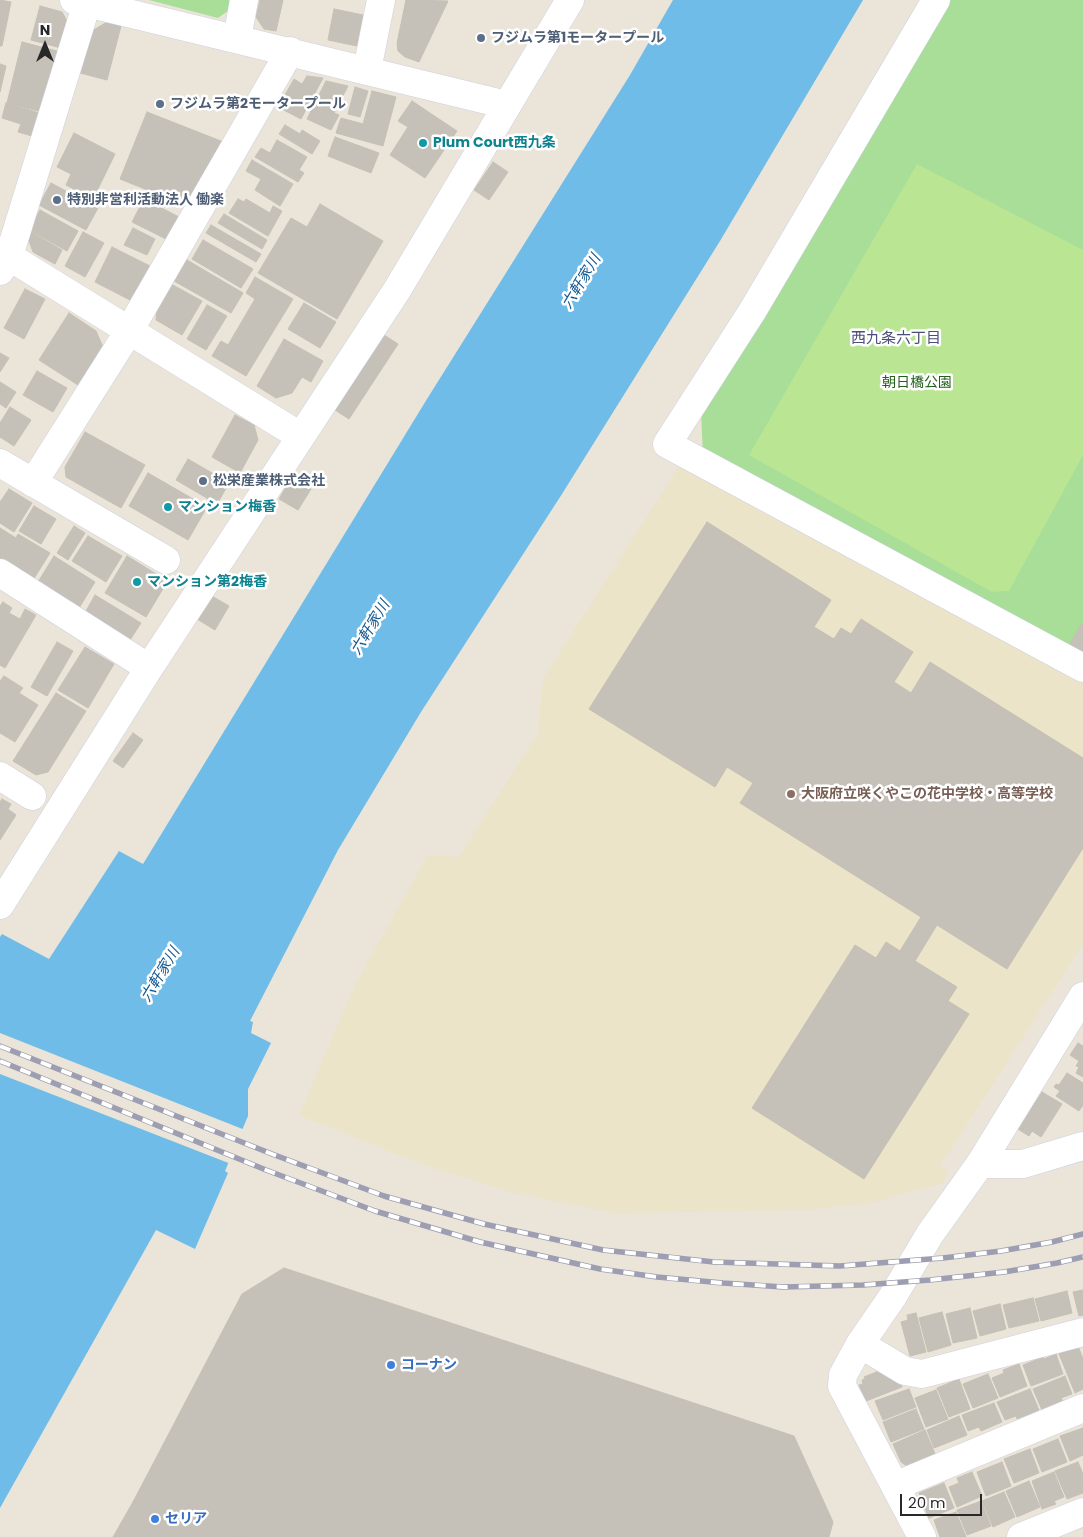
<!DOCTYPE html>
<meta charset="utf-8">
<style>
body{margin:0}
#map{position:relative;width:1083px;height:1537px;overflow:hidden;background:#eae4d9;font-family:Poppins,sans-serif}
canvas{display:block}
.north{position:absolute;left:20px;top:20px;width:50px;height:50px;-webkit-text-stroke:4px #fff;paint-order:stroke;rotate:0deg;font-size:14px;font-weight:700;line-height:20px;text-align:center;color:#282828}
.north::after{content:'';display:block;margin:auto;width:18px;height:22px;background:#282828;clip-path:polygon(50% 0,100% 100%,50% 72%,0 100%)}
.scale{position:absolute;left:900px;top:1494px;width:82px;height:22px;box-sizing:border-box;border:2px solid #282828;border-top:0;padding-left:6px;font-size:15px;line-height:18px;white-space:nowrap;color:#282828;-webkit-text-stroke:4px #fff;paint-order:stroke}
</style>
<div id="map">
<canvas width="1083" height="1537"></canvas>
<div class="north">N</div>
<div class="scale">20 m</div>
</div>
<script>
const ctx = document.querySelector('canvas').getContext('2d');
ctx.lineJoin = 'round';
function paint(path, color) { ctx.fillStyle = color; ctx.fill(path, 'evenodd'); }
const toPath = rows => new Path2D(rows.map(r => 'M' + r).join(''));
function strokePath(path, color, width, dash) { ctx.strokeStyle = color; ctx.lineWidth = width; ctx.lineCap = dash ? 'butt' : 'round'; ctx.setLineDash(dash || []); ctx.stroke(path); }
function write(font, color, halo, rows, align = 'center') {
  ctx.font = font + ' Poppins,"Noto Sans JP",sans-serif'; ctx.lineWidth = 5; ctx.setLineDash([]); ctx.textBaseline = 'middle'; ctx.strokeStyle = halo; ctx.fillStyle = color; for (const [text, x, y, turn = 0] of rows) {
    ctx.save(); ctx.translate(x, y); ctx.rotate((+turn || 0) * Math.PI / 180); ctx.textAlign = isNaN(turn) ? turn : align; if (halo) ctx.strokeText(text, 0, 0); ctx.fillText(text, 0, 0); ctx.restore();
  }
}
paint(toPath([
 [683,460,1083,676,1083,944,940,1166,949,1171,942,1183,870,1203,804,1210,616,1213,515,1193,424,1165,299,1115,356,983,428,855,459,857,538,733,543,679]
]), '#ebe4c9');
paint(toPath([
 [149,0,233,0,232,8,218,18],
 [948,0,1083,0,1083,656,703,455,701,412]
]), '#a8de98');
paint(toPath([
 [917,164,1083,250,1083,455,1009,591,992,592,749,455]
]), '#bae694');
paint(toPath([
 [673,0,863,0,720,241,562,494,421,712,338,850,250,1021,253,1022,251,1033,271,1043,248,1089,248,1116,225,1171,228,1173,195,1249,156,1230,0,1508,0,937,2,934,49,959,119,851,143,864,427,399,630,75]
]), '#70bce8');
paint(toPath([
 [0,1033,245,1130,231,1164,0,1074]
]), '#eae4d9');
const building = toPath([
 [0,0,11,2,2,46,0,46,0,0],
 [260,0,283,0,276,31,264,29,256,17,260,0],
 [406,0,448,1,419,62,405,57,398,51,397,43,406,0],
 [40,6,62,12,68,23,61,48,31,40,40,6],
 [334,9,363,15,357,46,328,40,334,9],
 [107,22,121,26,107,80,80,73,92,31,107,22],
 [22,42,57,51,42,112,7,103,22,42],
 [0,64,6,66,0,92,0,64],
 [307,76,323,78,301,119,278,107,294,79,302,84,307,76],
 [326,81,348,86,334,113,339,115,331,130,307,119,326,81],
 [355,87,368,91,360,117,348,114,355,87],
 [372,91,396,97,383,146,336,133,341,118,363,124,372,91],
 [412,101,457,131,425,178,390,155,408,127,398,121,412,101],
 [6,103,39,113,32,136,18,132,21,124,2,118,6,103],
 [147,112,226,143,185,205,120,179,147,112],
 [285,125,300,134,302,130,320,141,312,154,279,134,285,125],
 [74,133,115,154,93,199,66,185,71,174,57,167,74,133],
 [335,137,379,153,371,173,328,156,335,137],
 [277,140,307,157,299,170,304,173,298,182,255,157,261,148,270,153,277,140],
 [252,160,293,184,280,206,255,190,261,179,246,171,252,160],
 [493,162,508,172,489,200,474,190,493,162],
 [51,183,98,208,86,230,39,205,51,183],
 [144,199,179,217,168,240,132,222,144,199],
 [238,199,244,202,246,199,270,213,273,206,282,211,268,236,229,213,238,199],
 [320,204,383,241,337,319,258,273,291,218,307,227,320,204],
 [40,210,78,231,67,251,29,230,40,210],
 [224,214,267,240,262,249,218,223,224,214],
 [211,225,261,254,256,262,206,233,211,225],
 [133,228,155,239,147,255,124,245,133,228],
 [31,232,62,250,55,264,33,252,28,238,31,232],
 [83,232,104,243,85,277,65,266,83,232],
 [203,240,253,269,241,288,192,259,203,240],
 [112,247,150,266,132,301,95,282,112,247],
 [187,260,243,293,231,313,174,281,187,260],
 [255,277,293,299,246,376,212,356,221,341,228,345,255,299,246,293,255,277],
 [171,284,202,301,182,335,156,320,157,309,171,284],
 [25,289,45,299,24,339,4,328,25,289],
 [304,303,336,322,320,348,288,329,304,303],
 [207,305,227,316,206,350,187,339,207,305],
 [69,313,96,331,103,347,78,385,39,360,69,313],
 [381,333,398,344,349,419,332,408,381,333],
 [284,339,323,361,311,382,302,377,292,393,276,398,257,386,284,339],
 [0,353,9,358,0,372,0,353],
 [37,371,67,388,53,412,23,395,37,371],
 [0,382,16,392,6,408,0,404,0,382],
 [10,407,31,420,14,446,0,437,0,423,10,407],
 [235,415,254,425,258,440,240,473,212,457,235,415],
 [85,432,145,465,121,508,66,477,65,467,85,432],
 [188,459,229,483,217,504,176,480,188,459],
 [148,473,207,507,188,540,129,506,148,473],
 [291,478,311,489,298,510,279,499,291,478],
 [9,489,32,503,14,532,0,523,0,502,9,489],
 [34,506,56,519,41,544,19,531,34,506],
 [707,522,831,600,814,627,834,639,841,628,851,634,861,619,913,652,894,682,911,693,930,662,1083,758,1083,848,1007,969,937,925,915,961,957,987,948,1001,969,1014,864,1179,752,1108,855,945,876,958,886,942,900,951,921,917,740,803,753,783,727,767,715,787,589,709,707,522],
 [74,526,85,533,68,560,57,553,74,526],
 [0,528,16,538,18,534,50,553,33,580,0,560,0,528],
 [88,536,122,556,106,582,72,561,88,536],
 [54,556,95,582,79,608,38,582,54,556],
 [127,556,161,577,164,587,146,617,105,593,127,556],
 [95,595,141,623,130,640,82,618,95,595],
 [210,595,229,606,215,630,197,619,210,595],
 [3,602,12,608,9,613,20,619,25,609,36,615,5,668,0,665,0,606,3,602],
 [1081,624,1083,625,1083,654,1069,646,1081,624],
 [57,642,73,651,47,696,31,687,57,642],
 [85,647,114,664,88,708,58,690,85,647],
 [4,676,23,688,19,693,38,705,15,742,0,733,0,681,4,676],
 [56,693,86,711,48,772,36,775,13,761,56,693],
 [133,733,143,740,123,768,113,761,133,733],
 [2,799,11,804,8,809,16,815,0,840,0,802,2,799],
 [1078,1043,1083,1046,1083,1077,1076,1073,1079,1067,1076,1066,1079,1061,1070,1055,1078,1043],
 [1067,1073,1083,1083,1083,1105,1079,1111,1056,1096,1060,1091,1054,1087,1056,1084,1059,1085,1067,1073],
 [1042,1092,1062,1104,1041,1137,1032,1131,1029,1136,1018,1129,1042,1092],
 [284,1268,794,1436,833,1522,829,1537,242,1537,133,1502,242,1294,284,1268],
 [1083,1290,1083,1315,1079,1316,1073,1292,1083,1290],
 [1067,1291,1072,1313,1041,1321,1035,1299,1067,1291],
 [1033,1298,1039,1321,1009,1328,1003,1305,1033,1298],
 [1000,1304,1006,1329,980,1336,973,1311,1000,1304],
 [970,1308,977,1338,953,1343,946,1314,970,1308],
 [942,1312,951,1345,928,1352,919,1318,942,1312],
 [916,1313,926,1352,910,1356,901,1322,908,1320,907,1315,916,1313],
 [1078,1346,1083,1359,1083,1389,1075,1393,1059,1354,1078,1346],
 [1056,1354,1063,1374,1031,1386,1023,1365,1043,1357,1044,1359,1056,1354],
 [1019,1364,1027,1386,1000,1397,992,1378,1004,1373,1003,1370,1019,1364],
 [884,1369,887,1378,892,1376,894,1382,899,1380,902,1387,866,1401,859,1385,863,1384,862,1380,865,1379,864,1377,884,1369],
 [988,1374,998,1398,973,1408,963,1384,988,1374],
 [1065,1376,1072,1394,1061,1398,1063,1401,1042,1410,1033,1389,1065,1376],
 [959,1379,970,1409,949,1417,937,1388,959,1379],
 [909,1389,916,1407,883,1420,875,1401,909,1389],
 [1030,1389,1039,1410,1017,1419,1016,1416,1005,1420,997,1402,1030,1389],
 [936,1390,948,1419,926,1427,915,1398,936,1390],
 [994,1403,1002,1422,981,1431,979,1427,968,1431,962,1415,994,1403],
 [916,1409,924,1429,891,1442,883,1422,916,1409],
 [959,1416,967,1435,934,1448,927,1430,959,1416],
 [1083,1428,1083,1455,1070,1461,1060,1436,1083,1428],
 [925,1430,935,1454,907,1466,901,1462,893,1444,925,1430],
 [1058,1439,1067,1462,1042,1472,1033,1449,1058,1439],
 [1030,1449,1039,1473,1014,1483,1004,1459,1030,1449],
 [1002,1462,1011,1486,986,1496,977,1472,1002,1462],
 [1078,1462,1083,1474,1083,1493,1067,1499,1055,1471,1078,1462],
 [972,1472,982,1496,957,1507,949,1487,959,1483,957,1478,972,1472],
 [1054,1472,1064,1497,1054,1501,1056,1504,1042,1509,1032,1481,1054,1472],
 [1029,1481,1040,1507,1017,1517,1006,1491,1029,1481],
 [944,1483,954,1508,929,1518,919,1493,944,1483],
 [1004,1492,1015,1517,993,1527,982,1501,1004,1492],
 [981,1501,991,1526,967,1535,957,1510,981,1501],
 [133,1502,242,1537,113,1537,133,1502],
 [956,1512,966,1537,940,1537,934,1520,956,1512]
]);
paint(building, '#c5c1b9');
strokePath(building, '#c5c0b4', 1);
const street = toPath([
 [74,0,507,105],
 [936,0,753,310,667,444,1083,668],
 [237,39,244,0],
 [367,70,381,0],
 [0,251,300,436],
 [0,271,9,256,87,3],
 [0,463,166,560],
 [33,483,129,331,290,51],
 [0,573,149,668],
 [0,776,32,796],
 [0,905,149,668,397,290,570,0],
 [980,1164,1083,996],
 [980,1164,1023,1164,1083,1146],
 [860,1344,905,1371,922,1374,1083,1332],
 [895,1486,1083,1408],
 [1021,1537,1083,1512]
]);
const secondary = toPath([
 [922,1537,842,1386,843,1375,860,1344,893,1296,930,1234,980,1164]
]);
strokePath(street, '#cfd0e0', 29);
strokePath(secondary, '#cfd0e0', 29);
strokePath(street, '#fff', 28);
strokePath(secondary, '#fff', 28);
const rail = toPath([
 [0,1046,272,1154,384,1196,484,1224,603,1250,714,1262,840,1266,943,1258,1001,1251,1052,1242,1083,1234],
 [0,1061,266,1170,375,1211,480,1242,600,1269,657,1277,723,1283,783,1287,863,1285,930,1280,1004,1272,1057,1263,1083,1257]
]);
strokePath(rail, '#9d9eb1', 5.5);
strokePath(rail, '#fff', 4, [11]);
for (const [x, y, r, color] of [
 [481,38,5,"#5c6f8a"],
 [160,104,5,"#5c6f8a"],
 [423,143,5,"#0f9aa8"],
 [57,200,5,"#5c6f8a"],
 [203,481,5,"#5c6f8a"],
 [168,507,5,"#0f9aa8"],
 [137,582,5,"#0f9aa8"],
 [791,794,5,"#8d6e63"],
 [391,1365,5,"#3f7fe0"],
 [155,1519,5,"#3f7fe0"]
]) { const dot = new Path2D(); dot.arc(x, y, r, 0, 2 * Math.PI); ctx.fillStyle = color; ctx.fill(dot); strokePath(dot, '#fff', 2); }
write('bold 14px', '#4e5e75', '#fff', [
 ["フジムラ第1モータープール",491,38],
 ["フジムラ第2モータープール",170,104],
 ["特別非営利活動法人 働楽",67,200],
 ["松栄産業株式会社",213,481]
], 'left');
write('bold 14px', '#0d838f', '#fff', [
 ["Plum Court西九条",433,143],
 ["マンション梅香",178,507],
 ["マンション第2梅香",147,582]
], 'left');
write('14px', '#23601c', '#fff', [
 ["朝日橋公園",917,383]
]);
write('bold 14px', '#785e54', '#fff', [
 ["大阪府立咲くやこの花中学校・高等学校",801,794]
], 'left');
write('bold 14px', '#366cbe', '#fff', [
 ["コーナン",401,1365],
 ["セリア",165,1519]
], 'left');
write('italic 15px', '#135890', '#fff', [
 ["六軒家川",582,282,-59],
 ["六軒家川",371,628,-59],
 ["六軒家川",161,975,-59]
]);
write('15px', '#4b4e76', '#fff', [
 ["西九条六丁目",896,339]
]);
</script>
